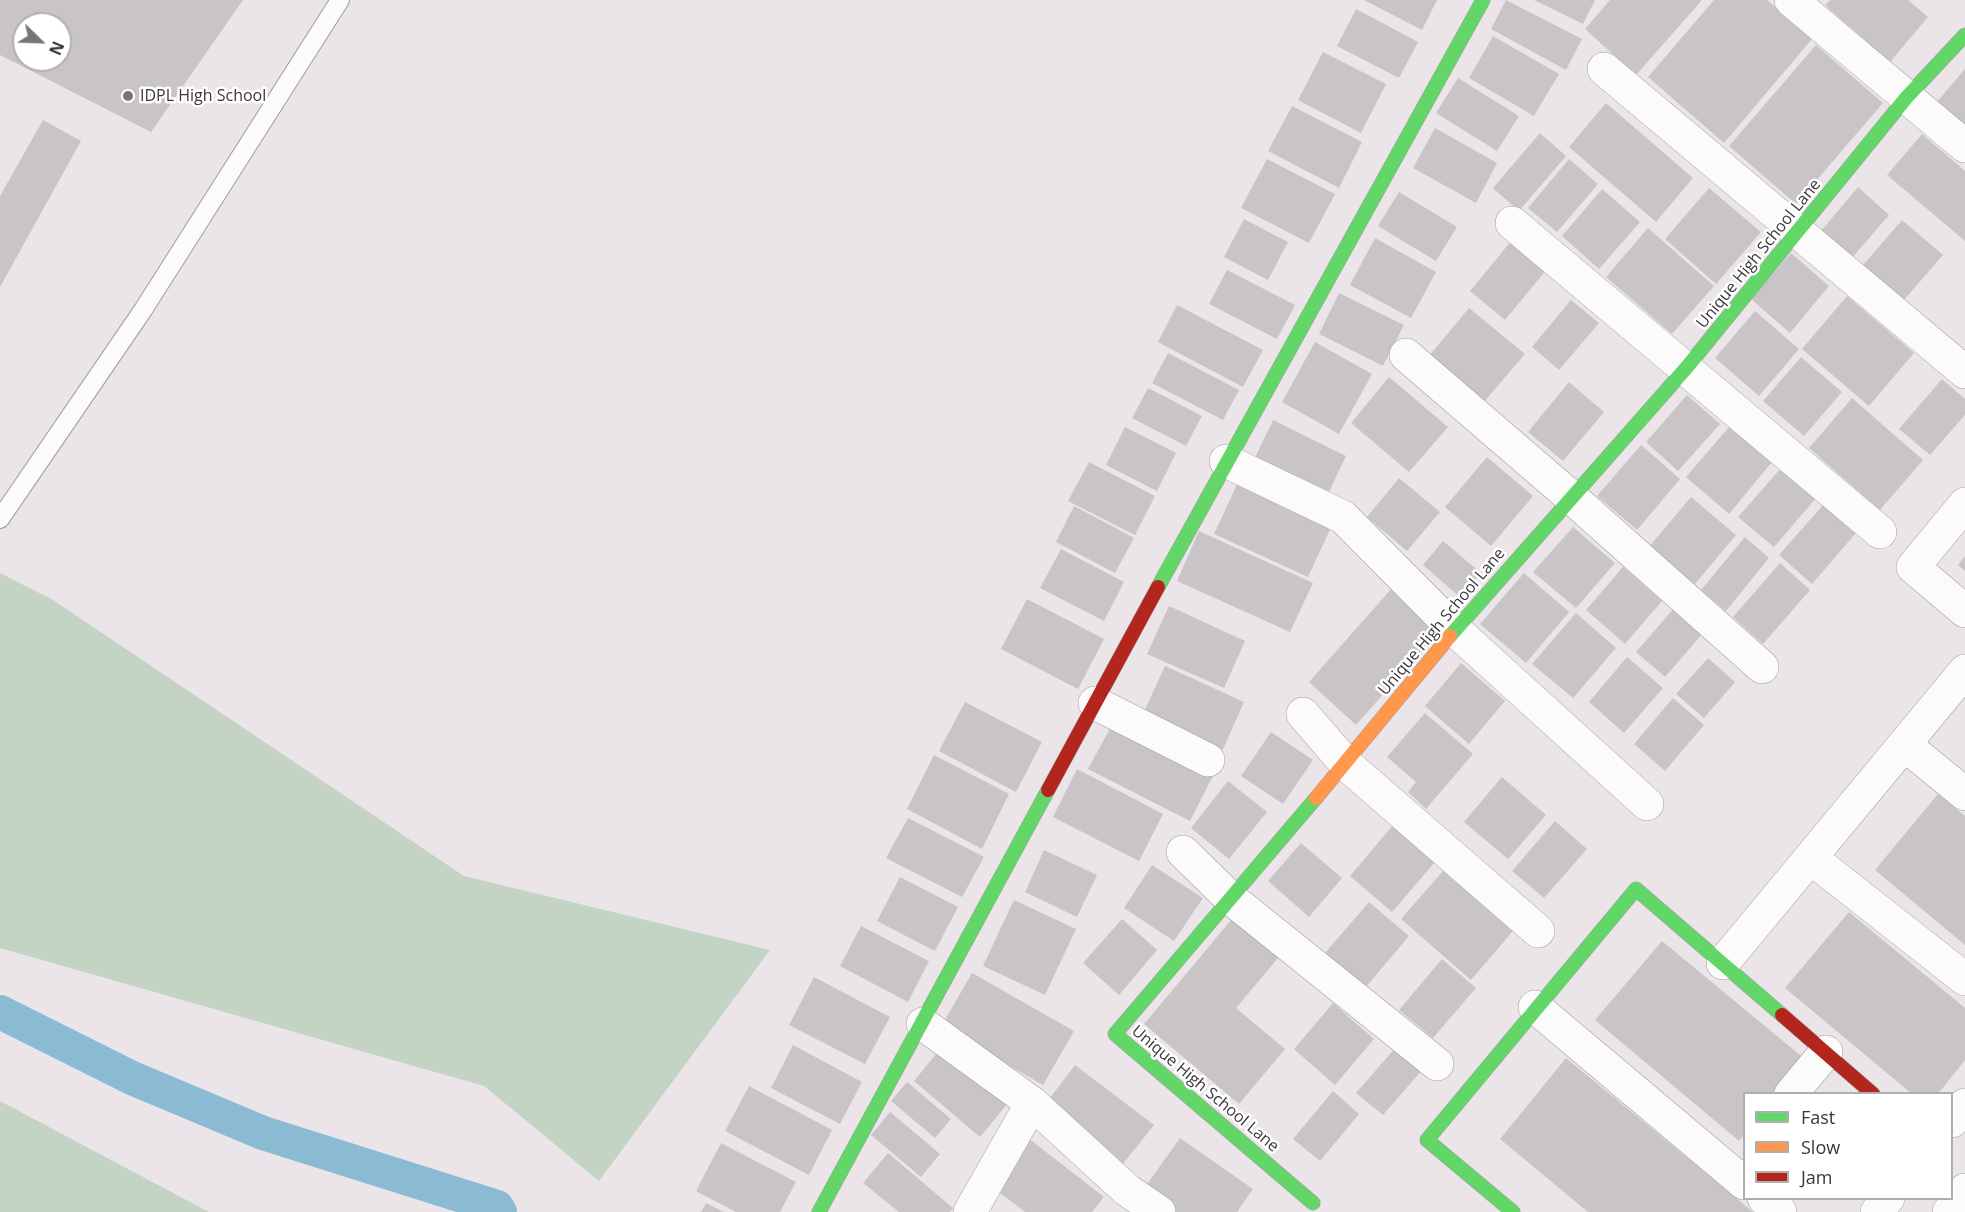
<!DOCTYPE html>
<style>
body{margin:0}
#map{position:relative;width:1965px;height:1212px;overflow:hidden;background:#ebe5ea;font-family:"Open Sans",sans-serif}
canvas{display:block}
.legend{position:absolute;left:1743px;top:1092px;width:210px;height:108px;box-sizing:border-box;background:#fff;border:2px solid #b0afb0;margin:0;padding:8px 10px;list-style:none;font-size:18px;color:#3a363a}
.legend li{display:flex;align-items:center;gap:12px;height:30px}
.legend b{width:30px;border:2px solid #b0afb0}
.north{position:absolute;left:12px;top:12px;width:60px;height:60px;box-sizing:border-box;background:#fff;border:2px solid #b0afb0;border-radius:50%;rotate:113deg;font-size:16px;font-weight:700;line-height:24px;text-align:center;color:#3a363a}
.north::after{content:'';display:block;margin:auto;width:21px;height:27px;background:#787378;clip-path:polygon(50% 0,100% 100%,50% 72%,0 100%)}
</style>
<div id="map">
<canvas width="1965" height="1212"></canvas>
<ul class="legend">
<li><b style="height:8px;background:#63d668"></b>Fast</li>
<li><b style="height:8px;background:#ff974d"></b>Slow</li>
<li><b style="height:8px;background:#b3261e"></b>Jam</li>
</ul>
<div class="north">N</div>
</div>
<script>
const ctx = document.querySelector('canvas').getContext('2d');
ctx.lineJoin = 'round';
function paint(path, color) { ctx.fillStyle = color; ctx.fill(path, 'evenodd'); }
const toPath = rows => new Path2D(rows.map(r => 'M' + r).join(''));
function strokePath(path, color, width, dash) { ctx.strokeStyle = color; ctx.lineWidth = width; ctx.lineCap = dash ? 'butt' : 'round'; ctx.setLineDash(dash || []); ctx.stroke(path); }
function write(font, color, halo, rows, align = 'center') {
  ctx.font = font + ' "Open Sans",sans-serif'; ctx.lineWidth = 5; ctx.setLineDash([]); ctx.textBaseline = 'middle'; ctx.strokeStyle = halo; ctx.fillStyle = color; for (const [text, x, y, turn = 0] of rows) {
    ctx.save(); ctx.translate(x, y); ctx.rotate((+turn || 0) * Math.PI / 180); ctx.textAlign = isNaN(turn) ? turn : align; if (halo) ctx.strokeText(text, 0, 0); ctx.fillText(text, 0, 0); ctx.restore();
  }
}
paint(toPath([
 [0,573,53,600,464,876,770,950,599,1181,484,1086,0,948],
 [0,1101,209,1212,0,1212]
]), '#c3d4c5');
strokePath(toPath([
 [0,1012,132,1078,263,1133,497,1207,500,1212]
]), '#8abbd3', 34);
paint(toPath([
 [0,0,243,0,151,132,0,55],
 [24,24,60,24,60,60,24,60],
 [1364,0,1437,0,1422,30],
 [1506,0,1582,39,1566,70,1491,29],
 [1534,0,1595,0,1583,24],
 [1610,0,1702,0,1636,75,1585,29],
 [1714,0,1767,0,1812,39,1724,143,1648,77],
 [1830,0,1908,0,1928,17,1890,62,1825,5],
 [1356,9,1418,42,1399,78,1337,46],
 [1493,36,1559,74,1534,116,1469,78],
 [1816,45,1883,103,1796,204,1729,146],
 [1323,52,1386,84,1361,133,1298,100],
 [1965,69,1965,128,1936,103],
 [1458,78,1519,116,1497,151,1436,113],
 [1606,103,1693,178,1656,222,1569,147],
 [1292,106,1362,142,1339,188,1268,151],
 [43,120,81,141,0,287,0,196],
 [1435,128,1497,163,1476,203,1413,168],
 [1540,133,1566,156,1519,211,1493,188],
 [1922,134,1965,171,1965,241,1887,175],
 [1267,159,1335,194,1309,243,1241,208],
 [1569,159,1598,184,1557,232,1528,208],
 [1858,187,1889,215,1852,258,1821,231],
 [1709,188,1761,232,1716,284,1665,239],
 [1602,189,1640,222,1599,269,1562,236],
 [1399,192,1457,227,1436,261,1378,226],
 [1244,219,1288,242,1268,280,1224,257],
 [1902,220,1943,255,1903,301,1863,265],
 [1648,228,1714,286,1672,334,1606,277],
 [1375,238,1436,272,1411,318,1350,285],
 [1512,240,1547,269,1505,320,1470,291],
 [1791,253,1829,286,1790,333,1751,299],
 [1227,270,1295,305,1277,339,1209,304],
 [1339,293,1404,325,1383,366,1319,334],
 [1847,296,1914,353,1869,406,1802,349],
 [1571,300,1599,323,1559,370,1532,347],
 [1177,305,1263,350,1243,387,1158,342],
 [1469,308,1525,354,1483,403,1428,357],
 [1755,311,1799,349,1759,396,1715,358],
 [1315,342,1372,374,1339,434,1282,402],
 [1168,353,1239,390,1223,420,1152,383],
 [1801,357,1842,392,1804,436,1763,401],
 [1389,377,1448,427,1409,472,1351,423],
 [1942,379,1965,399,1965,415,1930,455,1899,429],
 [1569,382,1604,412,1563,461,1528,432],
 [1148,388,1202,416,1186,446,1132,418],
 [1687,395,1720,424,1678,471,1646,442],
 [1852,398,1923,460,1880,510,1809,448],
 [1273,420,1346,456,1325,500,1252,464],
 [1730,426,1772,462,1729,514,1686,477],
 [1125,427,1176,453,1157,491,1106,465],
 [1641,445,1680,479,1637,530,1597,496],
 [1487,457,1533,496,1491,546,1445,507],
 [1089,462,1155,496,1135,535,1068,501],
 [1782,467,1817,497,1774,547,1738,517],
 [1399,478,1440,512,1407,551,1367,517],
 [1239,480,1333,523,1308,577,1214,534],
 [1691,497,1736,535,1694,585,1649,547],
 [1823,505,1856,533,1812,584,1779,555],
 [1074,506,1134,538,1115,573,1056,542],
 [1573,527,1615,563,1576,608,1533,572],
 [1199,531,1313,583,1290,632,1177,581],
 [1745,537,1769,558,1726,611,1701,590],
 [1443,541,1481,573,1460,597,1423,565],
 [1061,549,1124,582,1104,621,1040,588],
 [1965,556,1965,571,1958,565],
 [1780,563,1810,590,1763,644,1733,617],
 [1623,567,1662,601,1625,644,1586,610],
 [1524,573,1569,612,1526,663,1480,624],
 [1392,588,1439,631,1356,725,1309,682],
 [1027,599,1104,639,1078,689,1001,649],
 [1169,606,1245,641,1224,688,1147,654],
 [1675,607,1704,632,1665,677,1636,652],
 [1576,613,1616,648,1573,698,1532,664],
 [1627,657,1663,688,1624,733,1589,702],
 [1708,658,1735,682,1704,718,1676,694],
 [1461,663,1505,701,1469,744,1425,706],
 [1165,666,1244,702,1220,756,1140,720],
 [1673,698,1704,725,1665,771,1634,744],
 [965,702,1042,742,1016,792,939,751],
 [1425,713,1473,754,1426,809,1408,792,1416,782,1387,757],
 [1114,721,1215,772,1190,821,1088,769],
 [1271,732,1313,760,1283,804,1241,776],
 [934,755,1009,794,982,849,907,809],
 [1077,769,1163,814,1139,861,1053,817],
 [1502,777,1546,815,1508,859,1464,822],
 [1228,781,1267,812,1229,859,1191,828],
 [1938,794,1965,816,1965,945,1875,870],
 [908,818,984,857,962,897,886,858],
 [1555,821,1587,849,1544,898,1512,871],
 [1393,825,1435,862,1392,912,1350,876],
 [1301,843,1342,878,1309,917,1268,881],
 [1044,850,1097,875,1077,917,1025,892],
 [1152,865,1203,898,1174,941,1124,908],
 [1443,871,1513,931,1471,980,1401,919],
 [900,877,958,907,935,951,877,921],
 [1014,900,1076,929,1045,995,983,966],
 [1369,902,1409,936,1366,987,1325,953],
 [1849,912,1965,1008,1965,1060,1938,1094,1912,1094,1785,988],
 [1122,919,1157,950,1119,995,1083,963],
 [1232,919,1278,958,1236,1008,1285,1049,1239,1104,1144,1024],
 [861,926,929,961,908,1002,840,966],
 [1662,941,1806,1060,1779,1094,1744,1094,1744,1135,1739,1141,1595,1020],
 [1442,959,1476,988,1433,1038,1399,1010],
 [972,973,1074,1031,1043,1085,941,1027],
 [814,977,890,1017,865,1064,789,1025],
 [1333,1003,1374,1039,1335,1085,1294,1049],
 [793,1045,862,1082,840,1124,771,1088],
 [1397,1046,1423,1069,1383,1115,1356,1093],
 [941,1048,1008,1103,980,1137,914,1081],
 [1566,1058,1753,1212,1588,1212,1500,1139],
 [1075,1065,1154,1125,1122,1165,1044,1106],
 [907,1082,951,1119,935,1138,891,1101],
 [749,1086,832,1130,809,1175,725,1131],
 [1333,1091,1359,1114,1320,1161,1293,1139],
 [890,1112,940,1154,921,1177,871,1135],
 [1028,1138,1104,1197,1092,1212,1025,1212,991,1186],
 [1180,1138,1253,1189,1237,1212,1174,1212,1143,1190],
 [721,1143,796,1182,780,1212,736,1212,696,1191],
 [888,1153,953,1208,950,1212,899,1212,863,1183],
 [706,1203,724,1212,701,1212]
]), '#c8c4c8');
const lane = toPath([
 [0,519,143,310,340,0]
]);
const street = toPath([
 [1791,0,1965,146],
 [1604,69,1965,372],
 [1512,223,1880,532],
 [1406,355,1571,497,1762,667],
 [1226,461,1343,517,1455,630,1647,804],
 [1965,504,1913,567,1965,611],
 [1095,703,1208,760],
 [1303,714,1346,764,1538,931],
 [1905,745,1965,794],
 [1183,852,1229,897,1437,1064],
 [1811,858,1965,979],
 [1723,963,1965,671],
 [1535,1007,1744,1183],
 [923,1024,1032,1103,1127,1190,1159,1212],
 [1791,1094,1826,1052],
 [1952,1121,1965,1105],
 [1764,1198,1780,1212],
 [970,1212,1032,1103],
 [1877,1212,1888,1198],
 [1949,1212,1965,1190]
]);
const fast = toPath([
 [1158,587,1483,0],
 [1450,636,1687,367,1906,98,1965,35],
 [1313,1203,1115,1034,1316,798],
 [819,1212,1048,790],
 [1513,1212,1427,1140,1636,889,1782,1015]
]);
const slow = toPath([
 [1316,798,1450,636]
]);
const jam = toPath([
 [1048,790,1158,587],
 [1782,1015,1873,1094]
]);
strokePath(lane, '#a09ca0', 20);
strokePath(street, '#a09ca0', 34);
strokePath(fast, '#a09ca0', 15);
strokePath(slow, '#a09ca0', 15);
strokePath(jam, '#a09ca0', 15);
strokePath(lane, '#fcfbfc', 18);
strokePath(street, '#fcfbfc', 33);
strokePath(fast, '#63d668', 14);
strokePath(slow, '#ff974d', 14);
strokePath(jam, '#b3261e', 14);
for (const [x, y, r, color] of [
 [128,96,6,"#787378"]
]) { const dot = new Path2D(); dot.arc(x, y, r, 0, 2 * Math.PI); ctx.fillStyle = color; ctx.fill(dot); strokePath(dot, '#fff', 2); }
write('16px', '#3a363a', '#fff', [
 ["IDPL High School",140,96]
], 'left');
write('16px', '#3a363a', '#fff', [
 ["Unique High School Lane",1759,254,-51],
 ["Unique High School Lane",1442,622,-50],
 ["Unique High School Lane",1205,1089,40]
]);
</script>
